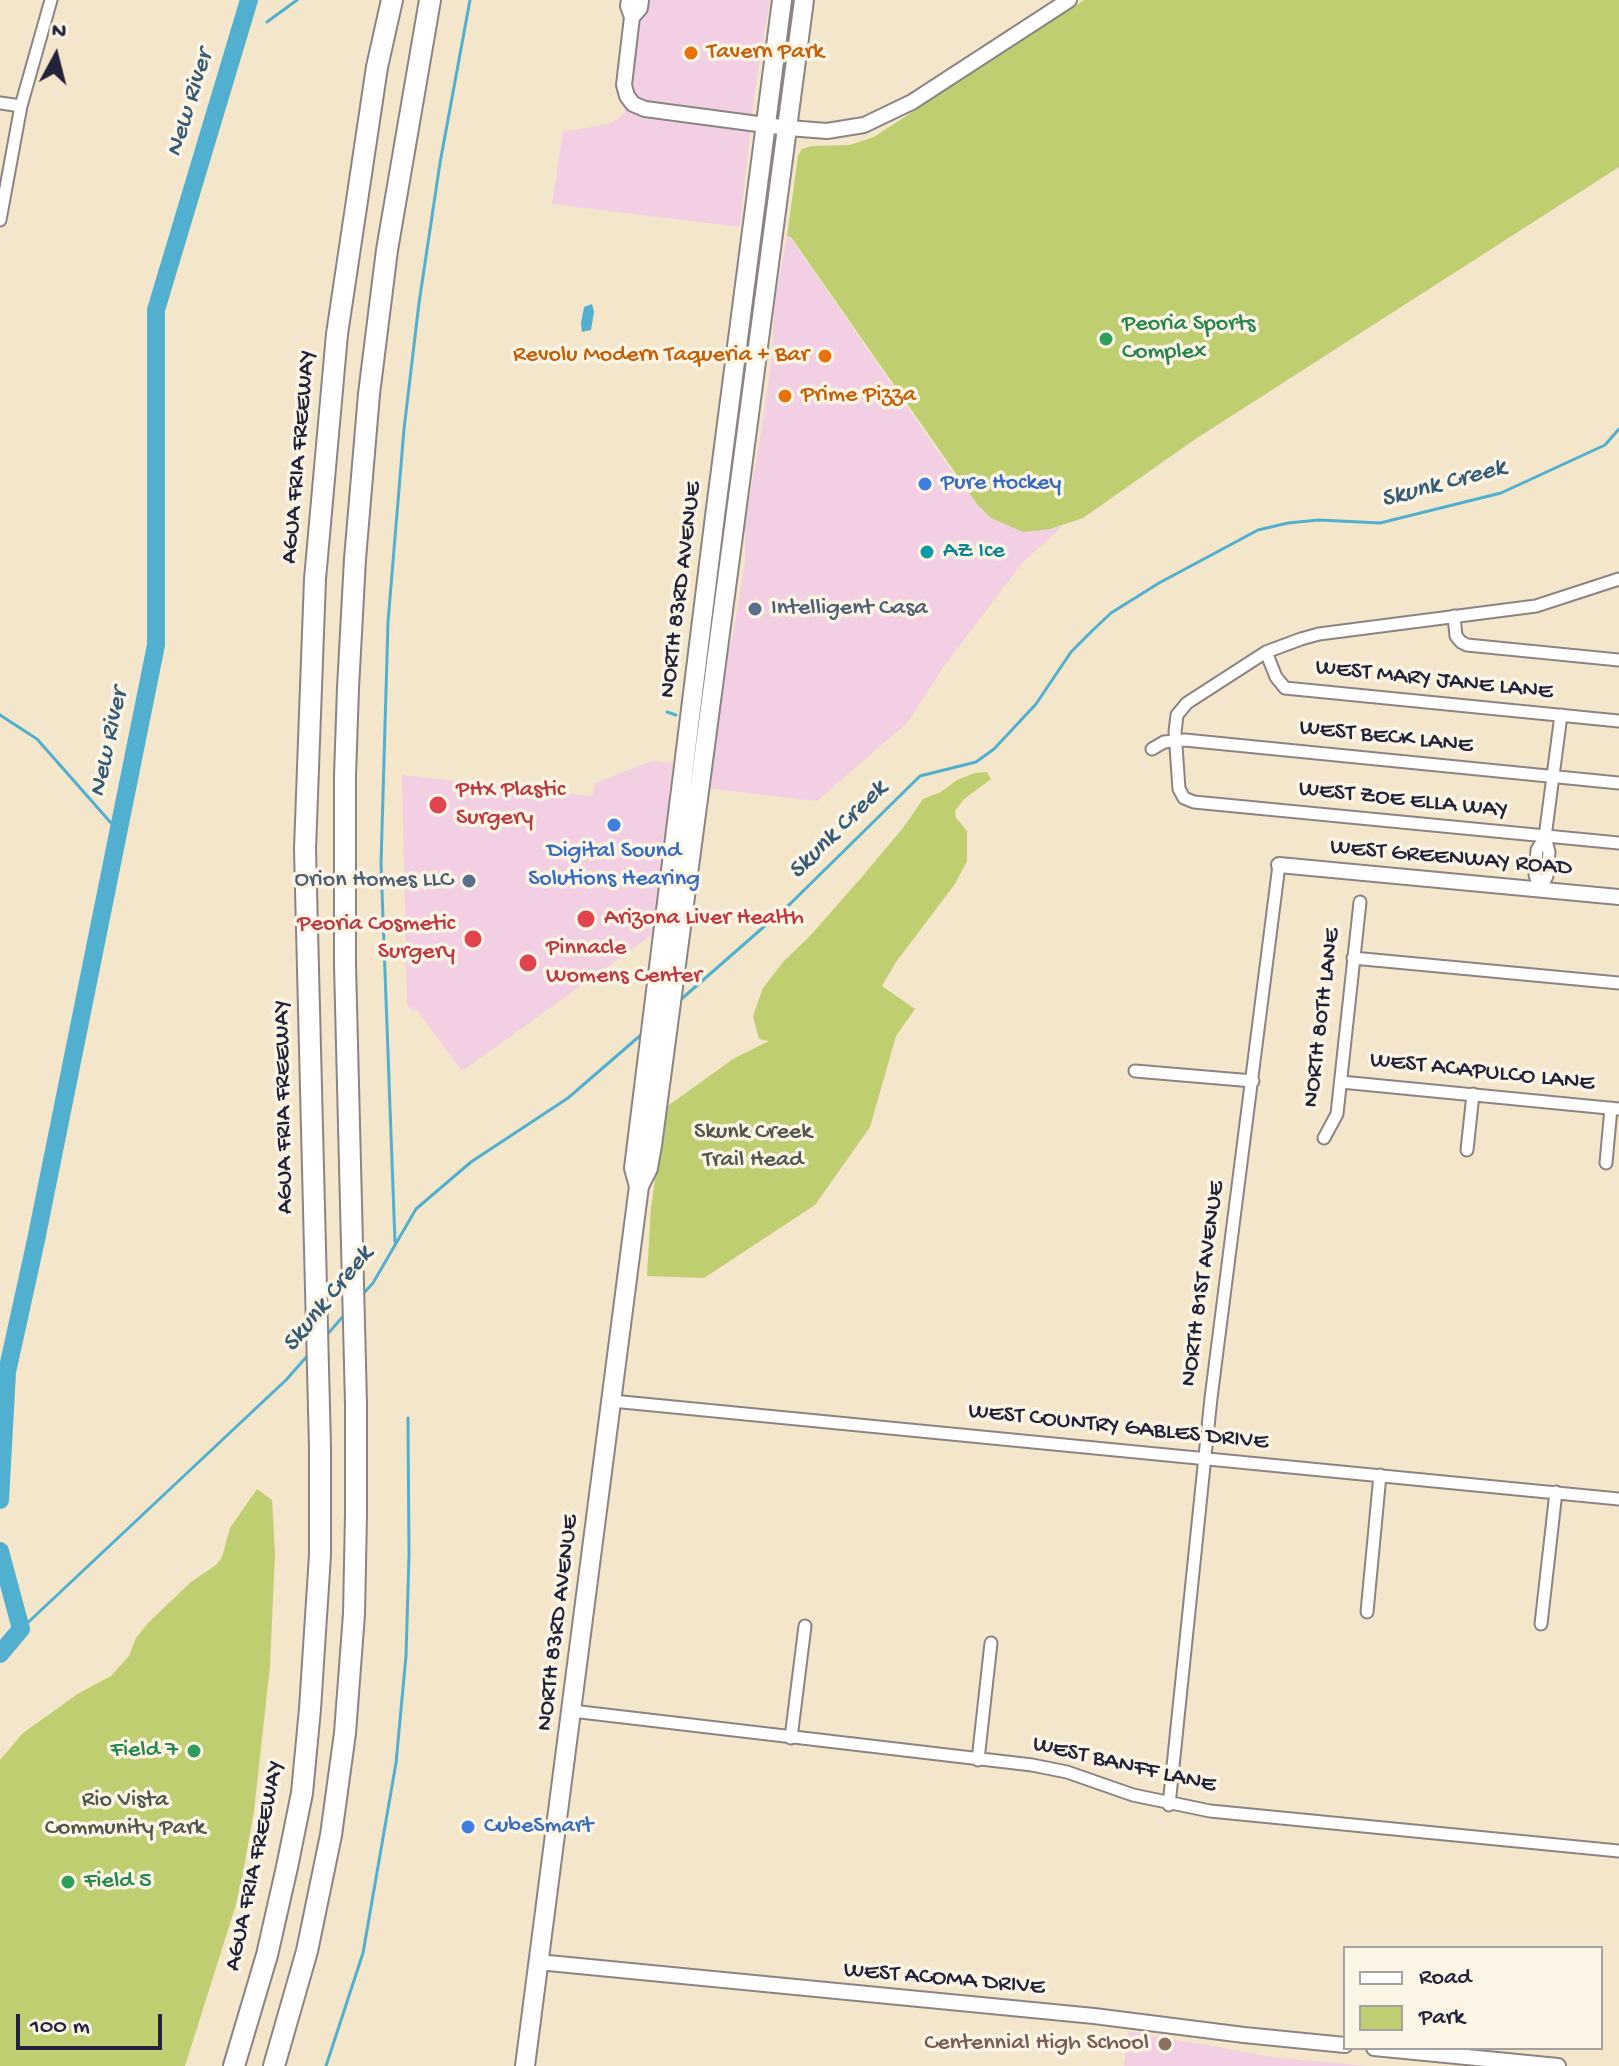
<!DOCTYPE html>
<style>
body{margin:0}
#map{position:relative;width:1619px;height:2066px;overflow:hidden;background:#f4e6ca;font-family:"Gochi Hand",sans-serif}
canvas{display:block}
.legend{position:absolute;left:1343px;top:1946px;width:260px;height:104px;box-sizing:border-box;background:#fcf5e5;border:2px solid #a5a1a1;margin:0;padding:10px 14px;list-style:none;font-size:24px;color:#22223b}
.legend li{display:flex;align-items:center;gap:16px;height:40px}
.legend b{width:40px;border:2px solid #a5a1a1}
.north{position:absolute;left:16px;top:16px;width:80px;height:80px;-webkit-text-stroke:6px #fcf5e5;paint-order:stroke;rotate:7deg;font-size:22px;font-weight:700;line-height:32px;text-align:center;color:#22223b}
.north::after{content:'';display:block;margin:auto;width:28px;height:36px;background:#22223b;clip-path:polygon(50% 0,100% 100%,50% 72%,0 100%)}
.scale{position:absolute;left:16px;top:2014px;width:146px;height:36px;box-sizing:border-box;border:4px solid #22223b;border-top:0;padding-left:10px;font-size:24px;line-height:28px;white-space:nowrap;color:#22223b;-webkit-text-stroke:6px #fcf5e5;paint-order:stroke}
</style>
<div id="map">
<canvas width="1619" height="2066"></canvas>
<ul class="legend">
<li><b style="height:10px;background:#fff"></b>Road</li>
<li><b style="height:22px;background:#bece70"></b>Park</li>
</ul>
<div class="north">N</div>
<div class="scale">100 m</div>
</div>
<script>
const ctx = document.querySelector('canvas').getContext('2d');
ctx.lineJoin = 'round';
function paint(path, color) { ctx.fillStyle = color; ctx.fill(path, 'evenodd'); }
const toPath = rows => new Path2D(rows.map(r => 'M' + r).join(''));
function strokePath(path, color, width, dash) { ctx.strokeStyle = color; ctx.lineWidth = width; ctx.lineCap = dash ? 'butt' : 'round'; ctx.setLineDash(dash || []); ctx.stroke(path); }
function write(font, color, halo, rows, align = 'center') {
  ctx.font = font + ' "Gochi Hand",sans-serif'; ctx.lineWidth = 7; ctx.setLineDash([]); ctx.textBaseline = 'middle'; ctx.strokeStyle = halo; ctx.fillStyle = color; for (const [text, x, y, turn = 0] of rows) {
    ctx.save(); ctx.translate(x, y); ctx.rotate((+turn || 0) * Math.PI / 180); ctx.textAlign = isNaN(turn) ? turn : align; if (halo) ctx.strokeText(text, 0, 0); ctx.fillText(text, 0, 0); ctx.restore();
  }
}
paint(toPath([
 [643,0,770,0,754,96,740,227,552,204,563,132,612,123,624,114,632,85],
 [787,236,790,237,957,479,1050,529,1063,526,1022,563,942,669,908,722,817,801,705,788,721,679,734,630,745,562,745,524,764,414,772,356,774,306],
 [652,761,673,763,669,794,671,827,657,934,652,935,462,1071,416,1009,412,1011,407,1003,402,775,592,796,595,783],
 [1128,2031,1278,2058,1366,2066,1124,2066]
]), '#f2cfe2');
paint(toPath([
 [1084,0,1619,0,1619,167,1194,440,1083,518,1050,529,1023,532,991,518,977,504,791,237,787,236,798,156,802,149,812,146,850,145,874,137],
 [987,772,991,779,964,799,955,811,956,818,967,831,967,861,955,884,896,962,882,986,915,1009,896,1036,870,1127,815,1205,704,1278,647,1276,651,1208,665,1108,733,1059,769,1041,759,1039,753,1016,763,988,784,961,810,936,861,878,903,828,923,799,941,792,957,780,975,773],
 [257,1489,272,1500,275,1553,270,1666,254,1811,239,1895,185,2066,0,2066,0,1760,23,1733,79,1693,111,1676,129,1656,136,1638,148,1623,191,1582,216,1565,222,1557,230,1528]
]), '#bece70');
paint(toPath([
 [592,304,594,312,591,330,582,332,581,323,584,307]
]), '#51b0cf');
strokePath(toPath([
 [267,22,297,0],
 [667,712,676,715],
 [0,715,37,739,119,832],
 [678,1002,791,903,920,776,976,762,994,749,1036,704,1071,652,1093,630,1111,613,1159,583,1258,530,1288,523,1319,520,1380,523,1501,493,1605,445,1619,429],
 [395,1242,381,864,388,622,404,429,419,303,440,163,470,0],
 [362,1295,373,1283,416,1209,471,1162,568,1098,642,1034],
 [325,1337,346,1313],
 [21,1629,286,1380,309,1354],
 [326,2066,363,1953,396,1763,406,1656,409,1555,408,1418]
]), '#51b0cf', 3);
strokePath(toPath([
 [0,1500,7,1372,36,1240,156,645,156,310,249,0],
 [0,1551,21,1629,0,1654]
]), '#51b0cf', 18);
const minor = toPath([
 [0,103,21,106],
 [0,220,21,106,51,0],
 [1619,579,1536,606,1319,634,1301,639,1266,652,1187,703,1177,715,1175,732,1179,789,1184,798,1194,802,1619,843],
 [1454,616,1456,636,1461,642,1467,645,1619,660],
 [1266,652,1276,677,1285,688,1619,721],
 [1152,749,1164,742,1185,740,1619,783],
 [1540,890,1535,875,1537,850,1545,837,1561,715],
 [1540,890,1547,876,1549,852,1545,837],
 [1353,958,1619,983],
 [1135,1071,1253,1081],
 [1341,1082,1619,1109],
 [1324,1138,1337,1114,1360,902],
 [1467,1150,1473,1094],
 [1606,1163,1611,1108],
 [612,1401,1619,1499],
 [1367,1612,1380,1475],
 [1541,1624,1556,1492],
 [572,1711,1032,1765,1067,1772,1133,1795,1210,1811,1619,1851],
 [791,1738,805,1626],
 [978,1760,991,1643],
 [1169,1805,1211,1398,1279,865]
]);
const tertiary = toPath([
 [629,0,628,6,632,17,624,85,627,96,633,104,645,109,788,128,827,131,864,125,912,102,1069,0],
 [632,17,640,8,641,0],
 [1279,865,1619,897],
 [538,1962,1094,2016,1244,2035,1345,2045],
 [1374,2048,1558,2066]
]);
const primary = toPath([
 [639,1186,634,1168,715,516,782,0],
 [525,2066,639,1186,648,1168,652,1145,804,0]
]);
const motorway = toPath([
 [234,2066,267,1955,287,1867,302,1793,310,1709,320,1555,320,1448,305,849,315,579,337,334,377,67,392,0],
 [274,2066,307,1951,331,1835,345,1733,354,1614,356,1514,356,1404,345,965,345,776,348,688,355,559,369,394,387,250,430,0]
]);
strokePath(minor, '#8b8482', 15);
strokePath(tertiary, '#8b8482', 18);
strokePath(primary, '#8b8482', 22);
strokePath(motorway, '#8b8482', 24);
strokePath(minor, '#fff', 11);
strokePath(tertiary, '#fff', 14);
strokePath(primary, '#fff', 18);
strokePath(motorway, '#fff', 20);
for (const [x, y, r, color] of [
 [691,53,8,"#e8710a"],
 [1106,339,8,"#2e9e5b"],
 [825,356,8,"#e8710a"],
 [785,396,8,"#e8710a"],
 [925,484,8,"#3f7fe0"],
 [927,552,8,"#0f9aa8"],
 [755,609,8,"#5c6f8a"],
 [438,805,10,"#e0444e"],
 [614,825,8,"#3f7fe0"],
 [469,881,8,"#5c6f8a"],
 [586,919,10,"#e0444e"],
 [473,939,10,"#e0444e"],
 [528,963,10,"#e0444e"],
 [194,1751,8,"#2e9e5b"],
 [468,1827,8,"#3f7fe0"],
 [68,1882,8,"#2e9e5b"],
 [1165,2044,8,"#8d6e63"]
]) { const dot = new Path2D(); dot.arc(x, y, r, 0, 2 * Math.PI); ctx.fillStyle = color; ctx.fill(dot); strokePath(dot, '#fcf5e5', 3); }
write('24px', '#c56008', '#fcf5e5', [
 ["Tavern Park",707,53],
 ["Revolu Modern Taqueria + Bar",809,356,"right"],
 ["Prime Pizza",801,396]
], 'left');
write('24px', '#27864d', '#fcf5e5', [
 ["Peoria Sports",1122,325],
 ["Complex",1122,353],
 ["Field 7",178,1751,"right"],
 ["Field 5",84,1882]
], 'left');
write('24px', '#22223b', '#fcf5e5', [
 ["AGUA FRIA FREEWAY",300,457,-85],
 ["NORTH 83RD AVENUE",682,590,-83],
 ["WEST MARY JANE LANE",1434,681,6],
 ["WEST BECK LANE",1386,738,6],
 ["WEST ZOE ELLA WAY",1403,801,6],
 ["WEST GREENWAY ROAD",1451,859,5],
 ["NORTH 80TH LANE",1323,1018,-83],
 ["WEST ACAPULCO LANE",1482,1073,6],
 ["AGUA FRIA FREEWAY",285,1107,-91],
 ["NORTH 81ST AVENUE",1204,1284,-82],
 ["WEST COUNTRY GABLES DRIVE",1118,1428,6],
 ["NORTH 83RD AVENUE",559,1623,-83],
 ["WEST BANFF LANE",1124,1766,13],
 ["AGUA FRIA FREEWAY",256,1866,-78],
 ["WEST ACOMA DRIVE",944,1980,5]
]);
write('24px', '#366cbe', '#fcf5e5', [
 ["Pure Hockey",941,484],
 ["Digital Sound",614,852,"center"],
 ["Solutions Hearing",614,880,"center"],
 ["CubeSmart",484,1827]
], 'left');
write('24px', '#0d838f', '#fcf5e5', [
 ["AZ Ice",943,552]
], 'left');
write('24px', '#4e5e75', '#fcf5e5', [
 ["Intelligent Casa",771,609],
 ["Orion Homes LLC",453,881,"right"]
], 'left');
write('24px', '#be3a42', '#fcf5e5', [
 ["PHX Plastic",456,791],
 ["Surgery",456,819],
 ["Arizona Liver Health",604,919],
 ["Peoria Cosmetic",455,925,"right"],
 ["Surgery",455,953,"right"],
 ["Pinnacle",546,949],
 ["Womens Center",546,977]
], 'left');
write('24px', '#51564b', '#fcf5e5', [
 ["Skunk Creek",753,1133],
 ["Trail Head",753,1161],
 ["Rio Vista",125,1801],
 ["Community Park",125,1829]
]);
write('24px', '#785e54', '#fcf5e5', [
 ["Centennial High School",1149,2044]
], 'right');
write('italic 26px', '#355b76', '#fcf5e5', [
 ["New River",191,104,-73],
 ["Skunk Creek",1444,485,-15],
 ["New River",110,743,-78],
 ["Skunk Creek",839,831,-45],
 ["Skunk Creek",329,1300,-51]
]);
</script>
